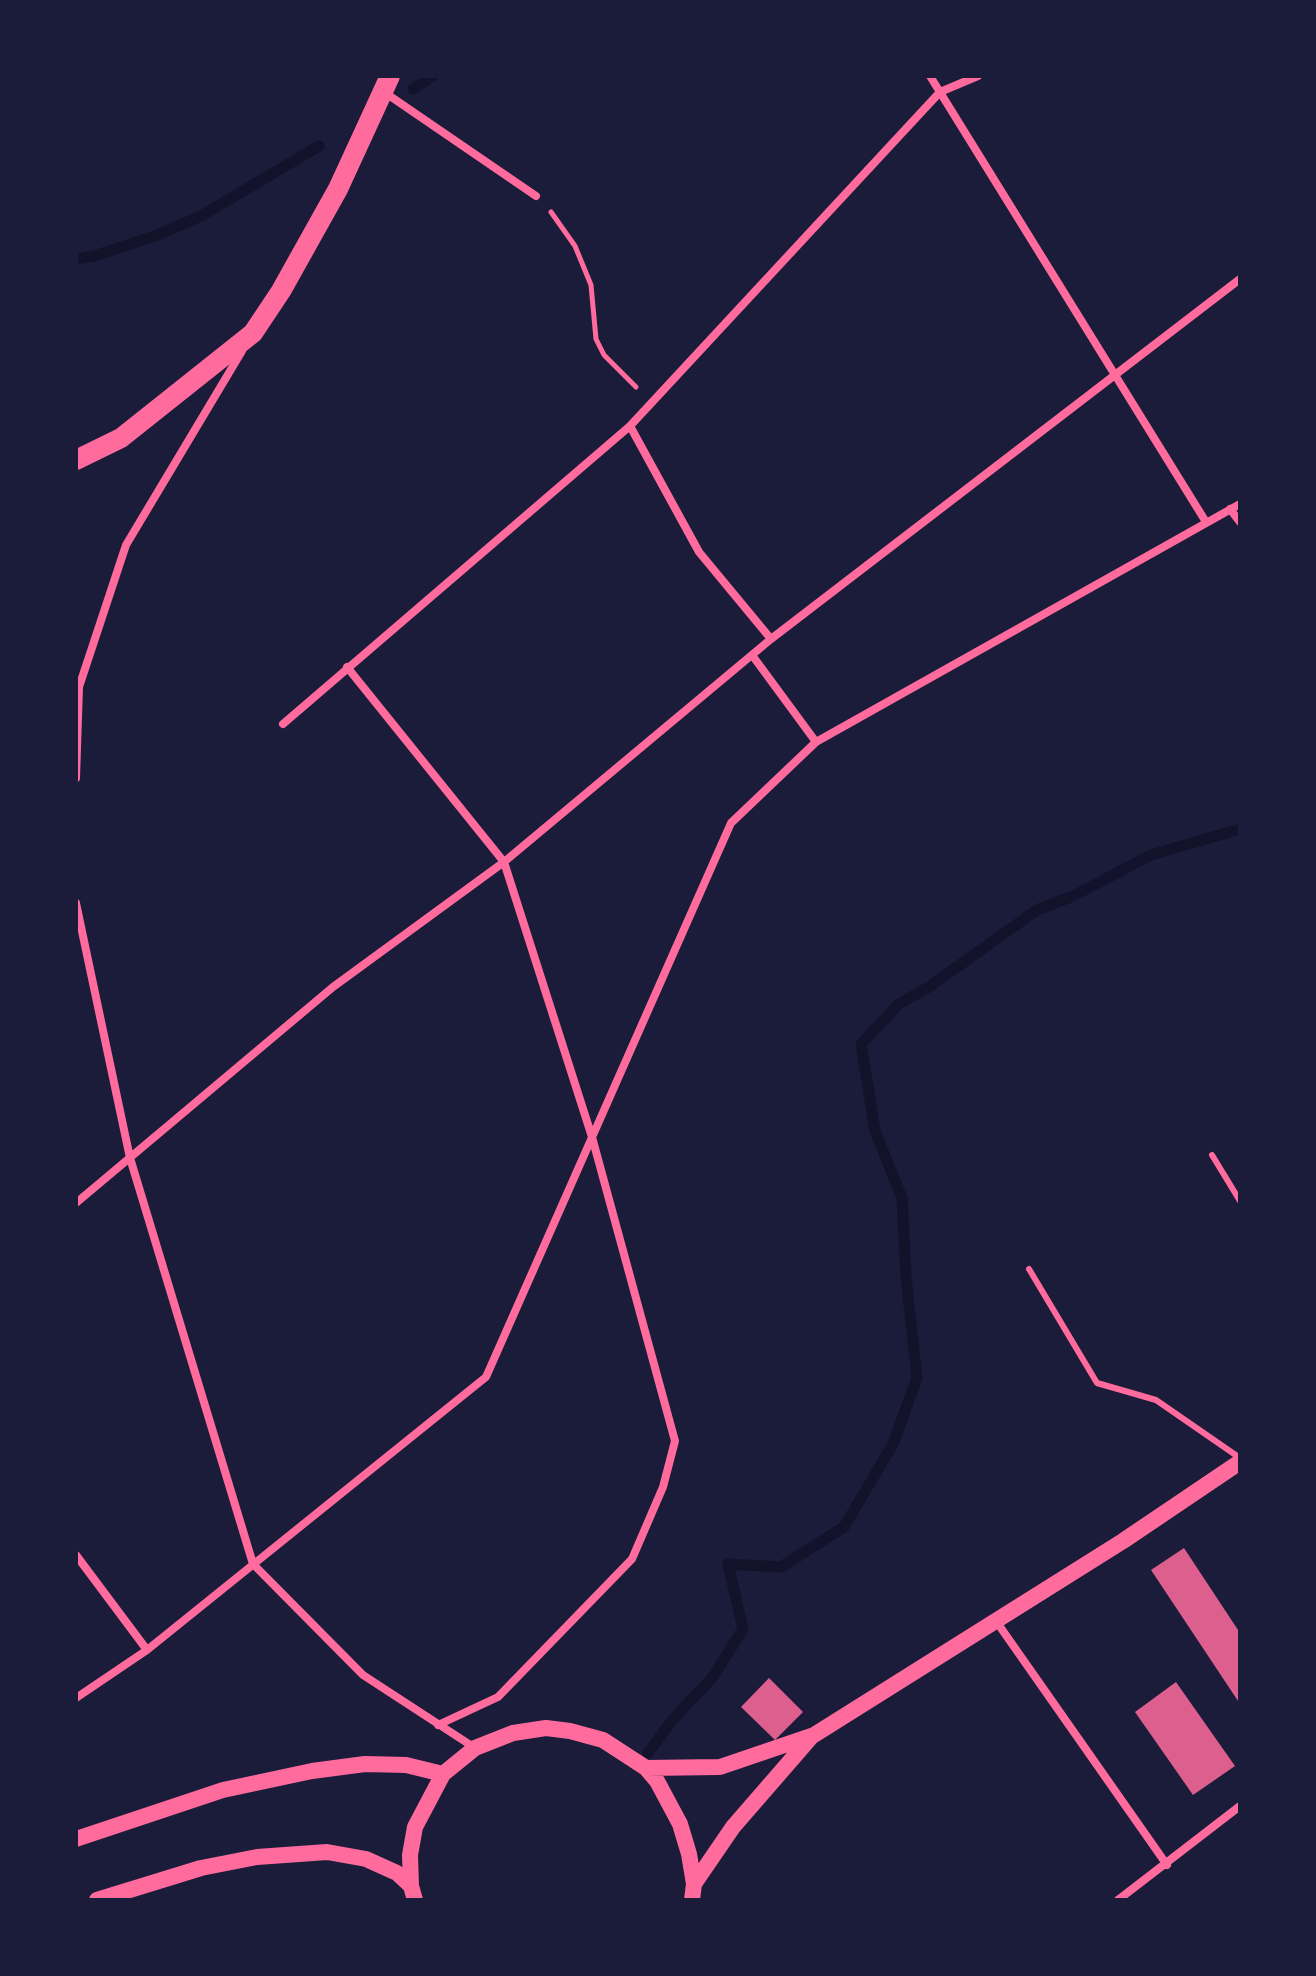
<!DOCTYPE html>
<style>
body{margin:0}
#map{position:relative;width:1316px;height:1976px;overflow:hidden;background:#1b1b3a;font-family:Commissioner,sans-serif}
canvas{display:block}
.frame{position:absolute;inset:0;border:78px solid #1b1b3a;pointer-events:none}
</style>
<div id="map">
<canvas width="1316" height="1976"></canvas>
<div class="frame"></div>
</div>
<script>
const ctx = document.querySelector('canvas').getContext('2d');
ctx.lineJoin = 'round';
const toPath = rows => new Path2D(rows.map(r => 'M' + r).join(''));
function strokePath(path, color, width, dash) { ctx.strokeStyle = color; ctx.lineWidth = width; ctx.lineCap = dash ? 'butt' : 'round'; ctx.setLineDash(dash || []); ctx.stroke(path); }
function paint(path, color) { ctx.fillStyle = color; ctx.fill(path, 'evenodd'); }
strokePath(toPath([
 [413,89,433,76],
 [76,259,94,256,155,236,201,216,319,146],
 [648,1753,674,1718,712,1678,743,1629,728,1564,781,1567,844,1527,893,1444,917,1378,906,1277,902,1198,875,1131,861,1044,899,1004,929,987,1037,910,1073,896,1151,855,1240,829]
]), '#12122b', 11);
paint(toPath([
 [1184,1548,1240,1633,1240,1704,1151,1570],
 [769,1678,803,1712,775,1740,741,1707],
 [1176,1682,1235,1766,1193,1795,1135,1712]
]), '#dd5f8e');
strokePath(toPath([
 [551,212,575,246,591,285,596,339,604,355,636,387]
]), '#ff6b9d', 5);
strokePath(toPath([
 [1212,1155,1240,1201],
 [1029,1269,1097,1383,1156,1400,1240,1458]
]), '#ff6b9d', 6);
strokePath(toPath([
 [930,76,1206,522],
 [384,92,536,196],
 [630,426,699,552,771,639],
 [1230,509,1240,522],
 [752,655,816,742],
 [347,667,504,862,592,1137,675,1441,663,1487,632,1559,498,1697,438,1725],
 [283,724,630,426,940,92,978,76],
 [76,778,79,687,126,545,242,351],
 [76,903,130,1158,253,1564,363,1675,475,1748],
 [76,1203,333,987,504,862,771,639,1240,279],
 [76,1555,147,1650],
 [996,1621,1167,1865],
 [76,1698,147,1650,486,1377,731,823,816,742,1240,504],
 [1118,1900,1240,1806]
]), '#ff6b9d', 8);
strokePath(toPath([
 [646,1768,720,1767,814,1735,1123,1541,1240,1462],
 [76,1839,223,1790,312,1771,365,1764,406,1765,443,1774],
 [694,1884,733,1827,812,1736],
 [97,1900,201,1868,257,1857,327,1852,366,1859,397,1873,411,1886],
 [415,1900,411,1886,410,1855,415,1827,443,1774,475,1748,513,1733,546,1728,570,1731,603,1740,646,1768,657,1781,680,1824,689,1854,694,1884,692,1900]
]), '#ff6b9d', 16);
strokePath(toPath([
 [76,460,121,438,253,333,281,291,338,189,390,76]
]), '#ff6b9d', 20);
</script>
